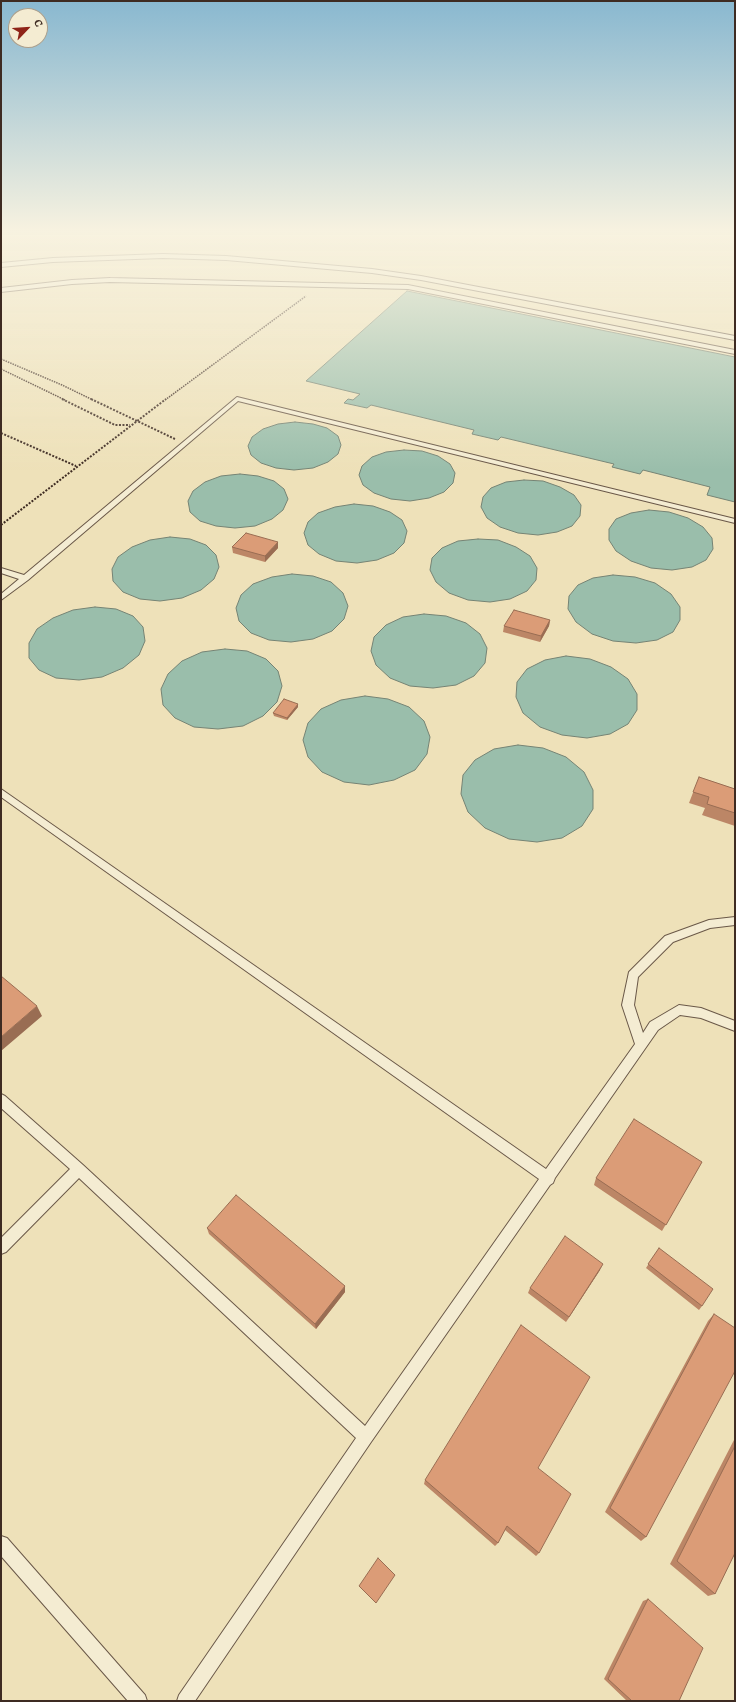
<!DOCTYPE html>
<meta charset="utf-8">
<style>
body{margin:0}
#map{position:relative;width:736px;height:1702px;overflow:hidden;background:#eee1b9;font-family:Alegreya,serif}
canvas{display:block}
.frame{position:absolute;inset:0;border:2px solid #3e2b22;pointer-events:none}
.north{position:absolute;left:8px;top:8px;width:40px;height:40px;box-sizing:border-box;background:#f4ecd2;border:1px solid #ab9f8c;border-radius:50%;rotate:65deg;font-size:11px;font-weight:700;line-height:16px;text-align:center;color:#3e2b22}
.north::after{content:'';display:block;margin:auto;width:14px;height:18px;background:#8f2418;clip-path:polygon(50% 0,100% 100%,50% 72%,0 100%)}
</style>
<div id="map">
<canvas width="736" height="1702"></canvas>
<div class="frame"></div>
<div class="north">С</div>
</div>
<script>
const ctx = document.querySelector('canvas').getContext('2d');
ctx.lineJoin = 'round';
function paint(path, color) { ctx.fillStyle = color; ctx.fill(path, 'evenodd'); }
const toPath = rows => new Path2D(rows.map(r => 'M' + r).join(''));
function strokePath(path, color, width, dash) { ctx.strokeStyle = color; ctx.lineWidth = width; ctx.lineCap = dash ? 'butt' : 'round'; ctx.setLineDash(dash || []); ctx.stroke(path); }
const water = toPath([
 [407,291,735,357,735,502,707,495,710,487,643,470,640,474,612,467,614,464,501,437,498,440,472,434,474,430,371,405,367,408,344,403,348,399,353,400,360,394,306,381,407,291],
 [295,422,313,424,327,428,338,436,341,445,338,454,328,462,313,468,294,470,276,468,261,463,251,455,248,446,252,437,263,429,278,424,295,422],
 [404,450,422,451,438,456,450,464,455,473,453,483,444,492,429,498,410,501,391,499,374,493,363,485,359,475,362,466,372,457,386,452,404,450],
 [240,474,258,476,274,481,284,489,288,499,283,510,272,519,255,526,235,528,216,526,200,521,190,512,188,501,193,491,205,482,221,476,240,474],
 [524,480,543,481,560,487,574,495,581,505,580,516,572,526,557,532,538,535,518,533,500,527,487,518,481,507,483,497,491,488,506,482,524,480],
 [354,504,373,506,390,512,402,520,407,531,404,543,394,553,377,560,357,563,336,561,319,554,308,545,304,533,308,522,318,513,335,507,354,504],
 [649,510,669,512,688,518,703,527,712,538,713,549,706,560,692,567,672,570,651,568,631,561,616,551,609,540,609,529,616,519,631,513,649,510],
 [170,537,190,539,206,545,216,555,219,567,214,579,201,590,182,598,160,601,140,599,123,592,113,581,112,569,118,557,132,547,150,540,170,537],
 [478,539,498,540,516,547,530,556,537,568,536,580,527,591,510,599,490,602,468,600,449,593,436,582,430,570,432,558,442,548,458,541,478,539],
 [292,574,313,576,331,582,343,593,348,606,344,619,332,631,313,639,291,642,269,640,251,633,239,621,236,608,241,595,253,584,272,577,292,574],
 [613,575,635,577,655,583,671,594,680,607,680,620,673,632,657,640,636,643,613,641,592,634,576,622,568,609,569,596,578,585,593,578,613,575],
 [95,607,116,609,133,616,143,627,145,641,139,655,123,668,102,677,79,680,56,678,39,670,29,658,29,643,37,629,53,618,73,610,95,607],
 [424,614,446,616,466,623,480,634,487,648,485,663,474,676,456,685,433,688,410,686,390,678,376,665,371,651,374,637,386,625,403,617,424,614],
 [225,649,247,651,266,659,278,671,282,686,277,702,263,716,243,726,218,729,194,727,175,718,163,705,161,689,168,674,182,661,202,652,225,649],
 [566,656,590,659,611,667,628,679,637,694,637,710,628,724,610,734,587,738,562,735,540,727,523,713,516,697,517,682,527,669,545,660,566,656],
 [365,696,388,699,409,707,424,721,430,737,427,754,415,770,394,780,369,785,344,782,322,772,308,757,303,740,308,723,321,709,341,700,365,696],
 [518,745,543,748,566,757,584,772,593,790,593,809,582,826,562,838,537,842,509,839,485,828,468,812,461,794,463,775,475,760,494,749,518,745]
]);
paint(water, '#9abeab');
strokePath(water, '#758374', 1);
const lane = toPath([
 [163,254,226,256,372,269,421,276,735,336,735,340,421,280,372,273,226,260,163,258,53,262,1,267,1,263,53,258,163,254],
 [110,278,408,285,735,350,735,354,408,289,110,282,72,284,1,292,1,288,72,280,110,278],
 [237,397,735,519,735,523,238,401,28,580,1,600,1,594,19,579,1,573,1,568,24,575,237,397],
 [1,789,546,1169,635,1044,622,1005,629,972,665,936,709,920,735,917,735,925,710,928,673,942,638,977,634,1005,643,1033,650,1022,679,1005,701,1008,735,1021,735,1031,701,1018,680,1015,658,1030,555,1178,553,1183,550,1185,371,1442,195,1701,177,1701,179,1695,356,1438,79,1178,6,1252,1,1254,1,1238,70,1169,1,1108,1,1094,5,1096,83,1165,365,1426,539,1179,1,797,1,789],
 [1,1536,7,1538,145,1695,147,1701,128,1701,1,1556,1,1536]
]);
strokePath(lane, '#6a5848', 2);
strokePath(toPath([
 [1,359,62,385,93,400],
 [1,369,65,400],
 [165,400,306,296]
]), '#3e2b22', 1.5, [1.5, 1]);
strokePath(toPath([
 [62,399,115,425,130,425],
 [91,399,175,439],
 [1,433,76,466],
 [1,525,166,399]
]), '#3e2b22', 2, [2, 1.5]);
paint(lane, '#f4ecd2');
paint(toPath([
 [232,547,278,548,265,562,233,553],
 [550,620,549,626,540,642,503,632,504,626],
 [298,707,287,720,274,716,273,713],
 [699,777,735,789,735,826,702,815,705,808,689,803],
 [702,1162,662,1231,594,1185,596,1178],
 [207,1228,345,1292,316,1329,209,1234],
 [659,1248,702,1306,699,1310,646,1268],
 [600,1270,566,1322,528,1293,530,1288],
 [714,1314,646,1537,641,1541,605,1512,708,1321],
 [735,1438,735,1553,715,1594,708,1596,670,1564],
 [538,1468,539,1553,536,1556,505,1530,498,1543,495,1546,424,1484,425,1480],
 [648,1599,679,1701,627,1701,604,1679,643,1601]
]), '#bc8666');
paint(toPath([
 [278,542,278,548,265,562,265,556],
 [550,620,549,626,540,642,541,636],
 [298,704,298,707,287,720,287,718],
 [37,1006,42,1016,1,1051,1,1037],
 [603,1264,600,1270,566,1322,569,1317],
 [345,1286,345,1292,316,1329,315,1324]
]), '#996d53');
const building = toPath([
 [246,533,278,542,265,556,232,547,246,533],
 [514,610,550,620,541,636,504,626,514,610],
 [284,699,298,704,287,718,273,713,284,699],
 [699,777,735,789,735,813,707,804,709,797,693,792,699,777],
 [1,976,37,1006,1,1037,1,976],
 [634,1119,702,1162,666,1225,596,1178,634,1119],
 [236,1195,345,1286,315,1324,207,1228,236,1195],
 [565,1236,603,1264,569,1317,530,1288,565,1236],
 [659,1248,713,1289,702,1306,648,1264,659,1248],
 [714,1314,735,1328,735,1371,646,1537,610,1508,714,1314],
 [521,1325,590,1377,538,1468,571,1494,539,1553,507,1526,498,1543,425,1480,521,1325],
 [735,1446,735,1553,715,1594,677,1561,735,1446],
 [378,1558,395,1575,376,1603,359,1586,378,1558],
 [648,1599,703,1648,679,1701,632,1701,608,1679,648,1599]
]);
paint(building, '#db9c77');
strokePath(building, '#996d53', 1);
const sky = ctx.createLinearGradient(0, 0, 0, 470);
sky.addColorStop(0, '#89b8d0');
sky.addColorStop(0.49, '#f7f2e0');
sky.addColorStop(1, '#f7f2e000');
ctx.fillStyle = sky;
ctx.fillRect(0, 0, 736, 470);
</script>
